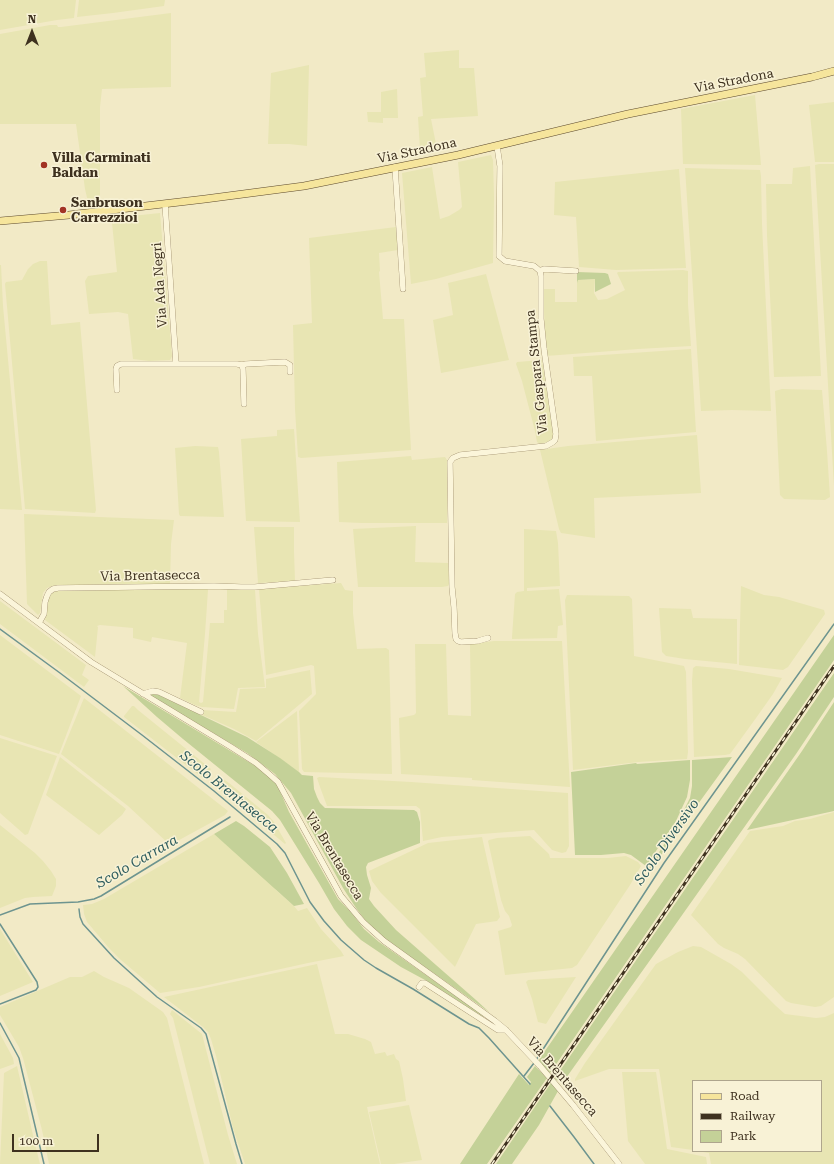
<!DOCTYPE html>
<style>
body{margin:0}
#map{position:relative;width:834px;height:1164px;overflow:hidden;background:#f2eac6;font-family:"Roboto Serif",serif}
canvas{display:block}
.legend{position:absolute;left:692px;top:1080px;width:130px;height:72px;box-sizing:border-box;background:#f8f2d6;border:1px solid #aea58d;margin:0;padding:5px 7px;list-style:none;font-size:12px;color:#3e311f}
.legend li{display:flex;align-items:center;gap:8px;height:20px}
.legend b{width:20px;border:1px solid #aea58d}
.north{position:absolute;left:12px;top:12px;width:40px;height:40px;-webkit-text-stroke:3px #f8f2d6;paint-order:stroke;rotate:0deg;font-size:11px;font-weight:700;line-height:16px;text-align:center;color:#3e311f}
.north::after{content:'';display:block;margin:auto;width:14px;height:18px;background:#3e311f;clip-path:polygon(50% 0,100% 100%,50% 72%,0 100%)}
.scale{position:absolute;left:12px;top:1134px;width:87px;height:18px;box-sizing:border-box;border:2px solid #3e311f;border-top:0;padding-left:5px;font-size:12px;line-height:14px;white-space:nowrap;color:#3e311f;-webkit-text-stroke:3px #f8f2d6;paint-order:stroke}
</style>
<div id="map">
<canvas width="834" height="1164"></canvas>
<ul class="legend">
<li><b style="height:5px;background:#f6e59c"></b>Road</li>
<li><b style="height:5px;background:#3e311f"></b>Railway</li>
<li><b style="height:11px;background:#c4d198"></b>Park</li>
</ul>
<div class="north">N</div>
<div class="scale">100 m</div>
</div>
<script>
const ctx = document.querySelector('canvas').getContext('2d');
ctx.lineJoin = 'round';
function paint(path, color) { ctx.fillStyle = color; ctx.fill(path, 'evenodd'); }
const toPath = rows => new Path2D(rows.map(r => 'M' + r).join(''));
function strokePath(path, color, width, dash) { ctx.strokeStyle = color; ctx.lineWidth = width; ctx.lineCap = dash ? 'butt' : 'round'; ctx.setLineDash(dash || []); ctx.stroke(path); }
function write(font, color, halo, rows, align = 'center') {
  ctx.font = font + ' "Roboto Serif",serif'; ctx.lineWidth = 3; ctx.setLineDash([]); ctx.textBaseline = 'middle'; ctx.strokeStyle = halo; ctx.fillStyle = color; for (const [text, x, y, turn = 0] of rows) {
    ctx.save(); ctx.translate(x, y); ctx.rotate((+turn || 0) * Math.PI / 180); ctx.textAlign = isNaN(turn) ? turn : align; if (halo) ctx.strokeText(text, 0, 0); ctx.fillText(text, 0, 0); ctx.restore();
  }
}
paint(toPath([
 [0,0,76,0,74,18,57,20,0,30],
 [79,0,165,0,164,6,113,13,77,17],
 [171,13,171,87,102,89,100,107,100,202,88,202,85,189,76,124,0,124,0,34,50,25,57,25,58,27,61,27],
 [459,50,459,68,474,68,478,116,431,119,437,149,420,149,418,117,423,116,420,78,426,77,424,53],
 [309,65,307,146,289,144,268,144,271,73],
 [397,89,398,118,383,118,383,123,368,122,367,112,381,112,381,92],
 [755,95,761,165,683,164,681,109],
 [834,102,834,162,815,162,809,105],
 [491,155,493,160,494,197,493,263,436,279,411,284,402,173,432,167,440,219,449,216,459,210,462,207,458,162],
 [819,164,834,164,834,486,815,165],
 [810,166,821,376,774,377,767,235,766,184,792,184,793,168],
 [685,168,760,170,761,176,762,224,771,411,732,410,701,411],
 [679,169,686,268,616,270,579,267,576,217,554,215,555,182],
 [160,213,172,356,170,360,149,361,133,359,128,314,118,312,89,314,85,281,88,276,117,272,112,223,113,218],
 [396,227,398,250,379,253,380,271,379,272,383,319,404,319,411,450,301,458,298,457,295,409,293,325,312,323,309,238],
 [40,261,47,261,51,325,80,322,96,510,95,513,25,509,5,284,6,282,22,280,28,269,33,264],
 [0,265,1,265,3,306,22,510,0,509],
 [683,270,688,271,688,304,691,346,638,349,546,356,543,289,555,289,555,302,577,302,577,283,578,280,595,279,594,293,598,300,607,299,625,290,617,273,618,272],
 [486,274,509,360,441,373,433,320,453,315,448,283],
 [691,349,696,432,596,441,592,376,574,376,573,357],
 [542,360,554,434,553,439,551,441,540,444,537,442,535,431,522,381,516,364,517,362],
 [782,389,822,390,827,451,830,497,825,500,784,499,780,495,776,411,775,393,775,391],
 [294,429,300,522,246,521,241,439,277,436,277,430],
 [697,435,701,493,594,498,595,538,561,533,559,529,540,450,568,446],
 [195,446,218,447,219,452,224,517,180,516,179,514,175,448],
 [411,456,412,460,445,457,447,460,447,523,362,523,339,522,337,462],
 [24,514,174,520,171,544,170,584,55,585,47,588,43,593,40,613,38,615,27,604],
 [416,526,415,562,448,563,449,584,448,586,442,587,358,587,353,529],
 [254,527,294,527,294,552,295,581,258,583],
 [524,529,556,531,558,543,560,586,527,588,527,591,559,589,563,625,558,626,557,638,512,639,512,637,515,594,517,592,524,591],
 [341,583,345,590,353,591,353,613,357,649,386,648,389,650,392,774,304,772,302,769,299,711,316,694,314,666,311,665,266,675,259,589],
 [741,586,764,595,779,597,824,610,825,614,788,667,783,670,739,665],
 [207,588,208,590,205,634,199,702,201,703,203,702,210,623,224,623,224,610,227,610,227,589,255,590,258,634,265,687,238,688,234,709,202,707,195,705,180,698,187,643,152,637,151,642,133,638,133,628,100,625,97,626,98,627,95,657,45,620,47,612,47,602,52,592,56,591],
 [567,595,629,596,632,599,634,656,684,666,686,672,688,752,687,759,638,762,573,770,565,600],
 [0,601,86,665,82,675,89,680,84,687,0,624],
 [659,608,691,609,693,618,737,619,737,664,685,659,666,656,662,652],
 [0,635,81,696,59,754,0,735],
 [494,641,562,641,570,787,472,780,472,778,401,774,399,718,414,715,416,713,415,644,446,644,448,715,471,716,470,644],
 [696,666,729,669,782,678,773,694,756,718,730,754,725,755,694,757,692,681,693,668],
 [310,670,312,694,256,741,234,729,200,714,202,710,236,712,240,689,266,688,266,679],
 [84,698,228,811,225,815,170,845,128,806,61,754],
 [132,706,134,706,138,710,211,769,204,779,124,717,124,716],
 [297,711,299,772,256,742],
 [0,738,57,756,28,834,25,835,0,813],
 [60,757,126,809,122,815,99,835,46,795],
 [217,777,222,778,229,783,268,815,274,822,286,843,285,844,279,839,222,792,220,789,212,784],
 [319,777,411,782,568,793,569,846,566,852,562,853,552,850,534,830,442,837,423,841,420,809,416,806,327,806,320,787,317,778],
 [834,812,834,997,821,1006,815,1007,791,1003,786,1001,745,959,738,954,724,948,718,944,691,915,750,831,783,826,795,821,810,819],
 [0,825,35,853,43,861,51,871,56,879,56,886,52,896,33,897,25,898,0,908],
 [214,834,268,880,277,891,294,906,298,911,307,908,321,929,341,951,344,956,308,963,199,987,160,993,121,960,109,948,87,922,84,914,83,905,92,904,104,899],
 [530,836,549,854,550,858,608,858,626,856,638,862,641,866,630,885,577,965,572,968,505,975,498,931,511,927,512,925,509,916,505,911,501,900,488,841,489,840,497,838],
 [482,837,500,917,497,921,476,924,455,967,381,893,372,881,369,871,428,843],
 [0,929,33,982,0,996],
 [693,946,701,947,731,964,742,972,776,1006,785,1014,816,1018,825,1017,834,1013,834,1164,711,1164,709,1153,697,1151,821,1151,821,1081,693,1081,693,1150,671,1147,659,1069,609,1069,575,1081,575,1079,585,1063,656,964,678,952],
 [317,964,335,1034,348,1034,365,1039,371,1042,375,1054,385,1052,387,1056,394,1054,396,1059,399,1061,403,1079,406,1101,367,1107,380,1164,245,1164,233,1128,216,1056,211,1039,208,1032,203,1027,164,997],
 [94,971,104,977,129,988,163,1012,167,1018,204,1164,49,1164,42,1130,23,1058,19,1047,0,1015,0,1007,70,977,82,977],
 [576,977,546,1024,538,1022,532,999,526,982,528,980],
 [172,1010,202,1034,228,1135,237,1164,210,1164,173,1018,170,1014],
 [0,1034,13,1058,14,1064,0,1069],
 [17,1066,36,1148,40,1164,0,1164,4,1073],
 [622,1072,656,1072,667,1149,706,1157,707,1164,645,1164,628,1141],
 [409,1105,422,1160,394,1164,381,1164,369,1112]
]), '#e8e5b3');
paint(toPath([
 [577,272,605,273,608,274,611,284,595,292,595,279,578,280,577,283],
 [834,635,834,660,550,1073,538,1061],
 [834,673,834,697,796,754,668,935,566,1078,564,1080,561,1081,556,1080,555,1078],
 [123,686,257,767,276,782,289,812,338,899,351,912,364,929,379,942,480,1013,485,1018,425,980,401,967,361,940,347,926,334,909,319,883,280,820,272,811,183,739,157,717],
 [151,694,159,695,247,737,280,758,299,772,302,775,313,776,314,789,317,797,320,803,325,808,414,810,417,812,420,822,420,843,368,863,366,867,367,875,371,888,369,899,374,906,396,930,476,1000,488,1011,489,1012,388,941,376,931,365,920,356,908,343,888,291,793,275,774,247,753,154,698,151,695],
 [834,702,834,811,747,830,802,751],
 [732,757,651,869,649,868,677,824,690,798,692,786,692,760],
 [690,760,690,780,687,797,676,821,646,866,631,855,624,853,601,855,575,855,571,772,636,763,637,764],
 [236,821,244,826,270,847,287,873,304,904,294,906,214,834],
 [535,1066,547,1078,487,1164,460,1164,519,1074,529,1085,531,1082,527,1077],
 [551,1083,558,1091,539,1125,512,1164,496,1164]
]), '#c4d198');
strokePath(toPath([
 [0,629,60,673,142,735,214,791,277,844,285,853,310,902,324,921,341,940,364,960,376,968,413,989,469,1024,479,1028,489,1038,530,1084],
 [79,909,80,917,83,924,114,958,157,997,201,1028,206,1034,236,1144,242,1164],
 [0,915,30,904,78,902,94,899,101,896,230,817],
 [0,924,37,982,38,987,36,990,0,1004],
 [0,1023,19,1058,44,1164],
 [536,1060,664,863,834,624],
 [524,1076,534,1063],
 [550,1106,574,1137,594,1164]
]), '#6d948f', 1.5);
const minor = toPath([
 [395,167,403,289],
 [165,204,176,364],
 [540,271,544,269,576,271],
 [242,365,246,364,285,362,290,365,290,372],
 [117,390,116,369,117,366,121,364,237,364,242,365,243,369,244,404],
 [0,594,91,662,231,747,256,763,269,774,278,782,341,896,363,922,384,941,495,1021,506,1030,540,1066,573,1105,619,1164],
 [39,623,44,614,45,602,47,596,49,592,53,589,58,588,214,586,241,587,255,587,333,580],
 [488,638,478,641,461,642,458,641,456,639,455,633,454,607,452,587,450,462,453,458,460,455,546,446,553,442,555,440,556,434,544,349,541,319,541,276,540,271,534,266,505,261,499,256,500,166,497,146],
 [143,694,153,691,159,692,201,712],
 [419,987,422,983,425,983,498,1030,506,1030]
]);
const major = toPath([
 [0,221,69,215,205,199,304,186,458,155,628,114,812,77,834,71]
]);
strokePath(minor, '#8f7c5a', 6);
strokePath(major, '#5c492e', 8);
strokePath(minor, '#fbf5da', 5.5);
strokePath(major, '#f6e59c', 7);
const rail = toPath([
 [492,1164,834,666]
]);
strokePath(rail, '#3e311f', 3);
strokePath(rail, '#f8f2d6', 1.5, [4.5]);
for (const [x, y, r, color] of [
 [44,165,4,"#a23325"],
 [63,210,4,"#a23325"]
]) { const dot = new Path2D(); dot.arc(x, y, r, 0, 2 * Math.PI); ctx.fillStyle = color; ctx.fill(dot); strokePath(dot, '#f8f2d6', 1.5); }
write('13px', '#3e311f', '#f8f2d6', [
 ["Via Stradona",734,81,-11],
 ["Via Stradona",417,151,-12],
 ["Via Ada Negri",160,285,-94],
 ["Via Gaspara Stampa",537,372,-96],
 ["Via Brentasecca",150,576,-1],
 ["Via Brentasecca",334,856,59],
 ["Via Brentasecca",562,1077,49]
]);
write('bold 13px', '#3e311f', '#f8f2d6', [
 ["Villa Carminati",52,158],
 ["Baldan",52,173],
 ["Sanbruson",71,203],
 ["Carrezzioi",71,218]
], 'left');
write('italic 14px', '#2d5c5e', '#f8f2d6', [
 ["Scolo Brentasecca",229,792,39],
 ["Scolo Diversivo",667,842,-55],
 ["Scolo Carrara",137,862,-30]
]);
</script>
